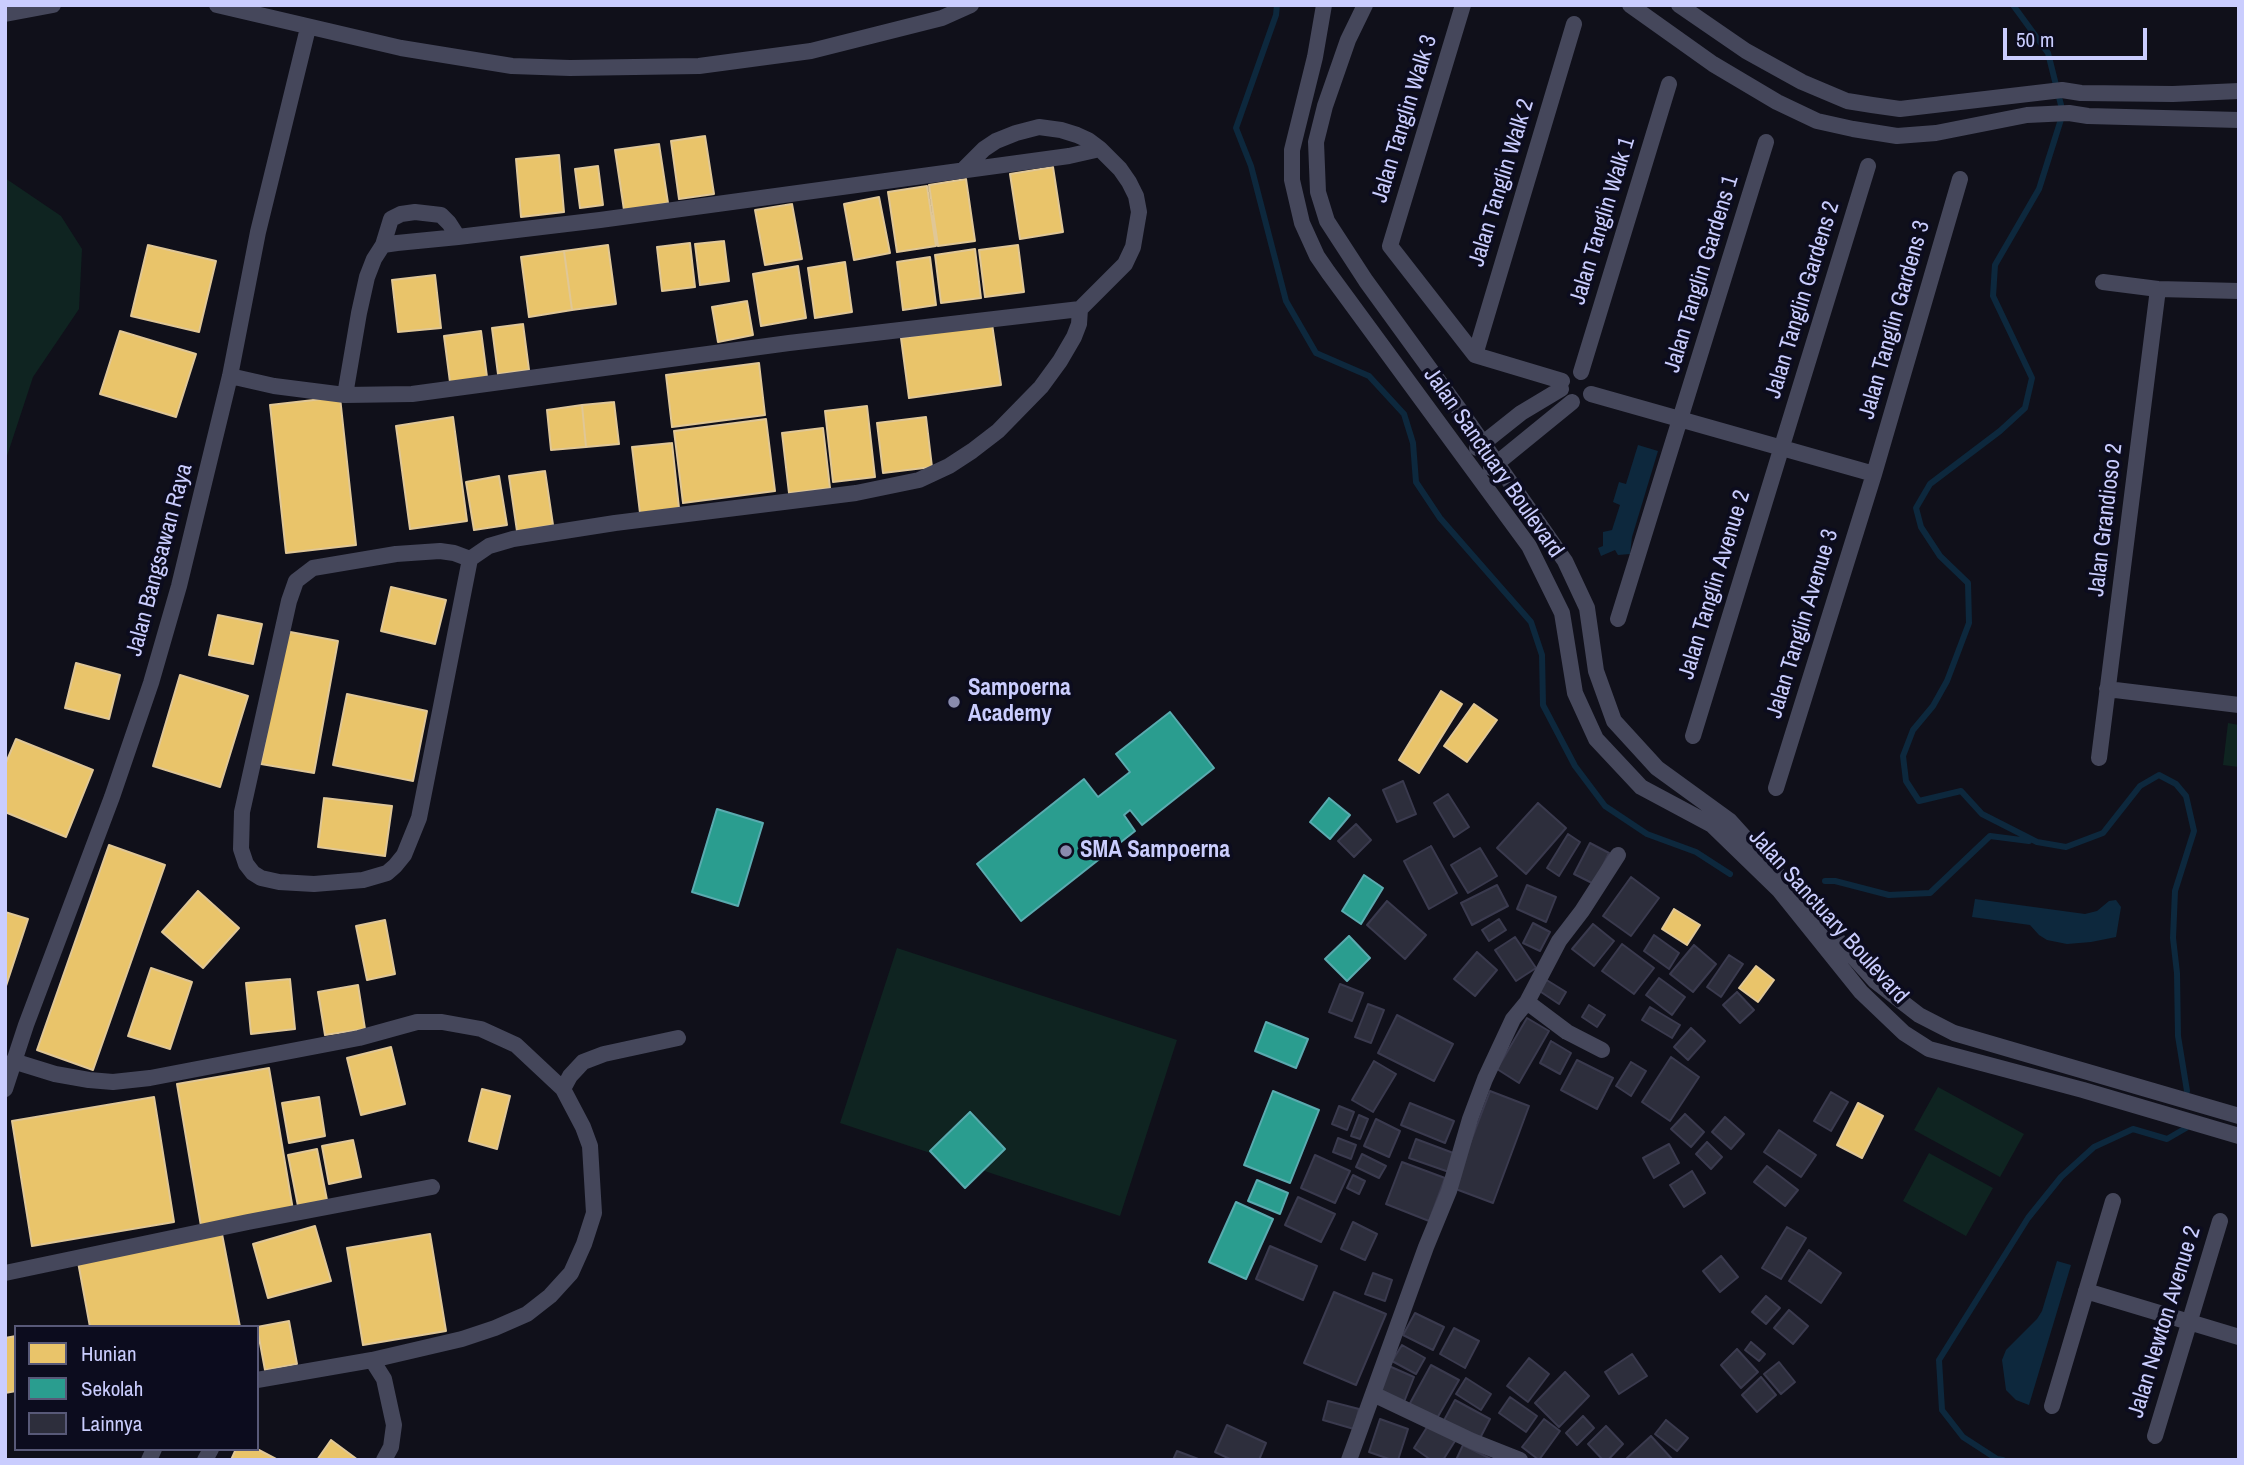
<!DOCTYPE html>
<style>
body{margin:0}
#map{position:relative;width:2244px;height:1465px;overflow:hidden;background:#10101a;font-family:"Archivo Narrow",sans-serif}
canvas{display:block}
.frame{position:absolute;inset:0;border:7px solid #cacdfe;pointer-events:none}
.legend{position:absolute;left:14px;top:1325px;width:245px;height:126px;box-sizing:border-box;background:#0c0c1e;border:2px solid #585978;margin:0;padding:9px 12px;list-style:none;font-size:21px;color:#cacdfe}
.legend li{display:flex;align-items:center;gap:14px;height:35px}
.legend b{width:35px;border:2px solid #585978}
.scale{position:absolute;left:2003px;top:28px;width:144px;height:32px;box-sizing:border-box;border:4px solid #cacdfe;border-top:0;padding-left:9px;font-size:21px;line-height:24px;white-space:nowrap;color:#cacdfe;-webkit-text-stroke:5px #0c0c1e;paint-order:stroke}
</style>
<div id="map">
<canvas width="2244" height="1465"></canvas>
<div class="frame"></div>
<ul class="legend">
<li><b style="height:19px;background:#e9c46a"></b>Hunian</li>
<li><b style="height:19px;background:#2a9d8f"></b>Sekolah</li>
<li><b style="height:19px;background:#2d2e3c"></b>Lainnya</li>
</ul>
<div class="scale">50 m</div>
</div>
<script>
const ctx = document.querySelector('canvas').getContext('2d');
ctx.lineJoin = 'round';
function paint(path, color) { ctx.fillStyle = color; ctx.fill(path, 'evenodd'); }
const toPath = rows => new Path2D(rows.map(r => 'M' + r).join(''));
function strokePath(path, color, width, dash) { ctx.strokeStyle = color; ctx.lineWidth = width; ctx.lineCap = dash ? 'butt' : 'round'; ctx.setLineDash(dash || []); ctx.stroke(path); }
function write(font, color, halo, rows, align = 'center') {
  ctx.font = font + ' "Archivo Narrow",sans-serif'; ctx.lineWidth = 7; ctx.setLineDash([]); ctx.textBaseline = 'middle'; ctx.strokeStyle = halo; ctx.fillStyle = color; for (const [text, x, y, turn = 0] of rows) {
    ctx.save(); ctx.translate(x, y); ctx.rotate((+turn || 0) * Math.PI / 180); ctx.textAlign = isNaN(turn) ? turn : align; if (halo) ctx.strokeText(text, 0, 0); ctx.fillText(text, 0, 0); ctx.restore();
  }
}
paint(toPath([
 [5,178,61,216,82,249,79,309,33,377,5,462],
 [2228,723,2239,725,2239,767,2223,765],
 [897,948,1177,1040,1120,1216,840,1123],
 [1938,1087,2024,1134,2000,1177,1914,1130],
 [1929,1153,1993,1188,1966,1236,1903,1201]
]), '#0f2421');
paint(toPath([
 [1638,445,1658,451,1632,537,1630,554,1618,555,1615,550,1601,556,1598,548,1603,546,1603,532,1612,530,1620,505,1613,502,1619,482,1626,484],
 [1975,899,2085,914,2097,911,2109,901,2116,900,2121,907,2116,937,2091,942,2067,944,2047,940,2039,935,2030,925,1972,917],
 [2057,1261,2071,1265,2029,1405,2016,1400,2006,1390,2002,1360,2006,1350,2037,1319,2042,1311]
]), '#0d283d');
const homes = toPath([
 [705,136,714,194,679,199,671,141,705,136],
 [659,144,668,203,624,210,615,150,659,144],
 [559,155,564,212,521,217,516,159,559,155],
 [598,166,603,205,580,208,575,169,598,166],
 [1053,167,1063,232,1020,239,1010,174,1053,167],
 [966,179,975,241,938,246,929,185,966,179],
 [927,186,936,246,897,252,888,192,927,186],
 [879,197,890,253,854,260,844,204,879,197],
 [792,204,802,259,765,265,755,210,792,204],
 [724,241,729,281,700,285,695,244,724,241],
 [690,243,695,287,662,291,657,247,690,243],
 [148,245,216,261,199,332,131,316,148,245],
 [608,245,616,304,572,310,564,251,608,245],
 [1018,245,1024,292,985,297,979,250,1018,245],
 [975,249,981,298,941,303,935,255,975,249],
 [564,251,572,310,529,317,521,257,564,251],
 [930,257,936,305,903,310,897,262,930,257],
 [845,262,852,312,815,318,808,268,845,262],
 [798,266,806,318,761,326,753,274,798,266],
 [435,275,441,328,398,332,392,280,435,275],
 [747,301,753,335,718,342,712,307,747,301],
 [523,324,529,370,498,374,492,328,523,324],
 [992,324,1001,385,909,398,901,338,992,324],
 [120,331,196,354,176,417,100,394,120,331],
 [481,331,487,377,450,382,444,336,481,331],
 [759,363,765,415,672,427,666,375,759,363],
 [340,397,356,545,286,553,270,405,340,397],
 [614,402,619,444,586,447,582,405,614,402],
 [582,405,586,447,551,450,547,410,582,405],
 [867,406,875,477,833,482,825,411,867,406],
 [453,417,467,521,410,529,396,426,453,417],
 [926,417,932,467,883,473,877,423,926,417],
 [766,419,775,491,683,503,674,431,766,419],
 [823,428,830,488,789,493,782,433,823,428],
 [672,443,679,508,640,513,632,447,672,443],
 [545,471,553,525,517,531,509,476,545,471],
 [499,476,507,525,474,530,466,482,499,476],
 [391,587,446,600,435,644,381,631,391,587],
 [218,615,262,624,253,664,209,655,218,615],
 [285,631,338,641,314,773,261,764,285,631],
 [76,663,120,675,109,719,65,708,76,663],
 [180,675,248,696,220,787,153,766,180,675],
 [1441,691,1462,704,1419,773,1399,760,1441,691],
 [347,694,427,711,413,781,333,765,347,694],
 [1474,704,1497,720,1467,762,1444,746,1474,704],
 [16,739,93,770,66,837,5,812,5,765,16,739],
 [324,798,392,806,385,856,318,847,324,798],
 [109,845,165,865,93,1070,37,1050,109,845],
 [198,891,239,928,203,968,162,932,198,891],
 [1674,909,1700,925,1687,945,1662,929,1674,909],
 [5,912,28,919,5,989,5,912],
 [385,920,395,974,367,980,356,926,385,920],
 [1756,966,1774,980,1758,1002,1739,988,1756,966],
 [151,968,192,982,170,1049,128,1036,151,968],
 [290,979,295,1029,251,1034,246,983,290,979],
 [358,985,365,1029,325,1035,318,992,358,985],
 [391,1047,405,1104,361,1115,347,1058,391,1047],
 [269,1068,293,1210,201,1226,177,1084,269,1068],
 [482,1089,510,1096,497,1149,469,1141,482,1089],
 [154,1097,174,1222,32,1246,12,1121,154,1097],
 [319,1097,325,1136,289,1143,282,1103,319,1097],
 [1858,1103,1883,1116,1862,1158,1837,1145,1858,1103],
 [353,1140,361,1177,329,1184,322,1146,353,1140],
 [317,1149,327,1200,298,1206,288,1155,317,1149],
 [315,1226,331,1281,268,1298,253,1244,315,1226],
 [222,1234,240,1327,90,1327,78,1262,222,1234],
 [430,1234,446,1331,363,1345,347,1248,430,1234],
 [289,1321,297,1364,265,1370,257,1327,289,1321],
 [16,1336,16,1391,5,1393,5,1338,16,1336],
 [331,1440,358,1460,317,1460,331,1440],
 [236,1449,257,1449,278,1460,231,1460,236,1449]
]);
paint(homes, '#e9c46a');
strokePath(homes, '#e0c796', 2);
const schools = toPath([
 [1170,712,1214,768,1142,825,1130,810,1124,815,1135,831,1021,921,977,864,1084,779,1098,797,1130,772,1116,754,1170,712],
 [1329,798,1350,815,1330,839,1310,822,1329,798],
 [717,809,763,823,738,906,692,892,717,809],
 [1364,875,1383,888,1361,924,1342,911,1364,875],
 [1349,936,1370,958,1347,981,1325,959,1349,936],
 [1266,1022,1308,1039,1296,1068,1255,1051,1266,1022],
 [1273,1091,1319,1110,1290,1183,1244,1165,1273,1091],
 [970,1112,1005,1149,965,1188,930,1151,970,1112],
 [1257,1180,1288,1193,1280,1214,1248,1201,1257,1180],
 [1236,1202,1273,1219,1246,1279,1209,1262,1236,1202]
]);
paint(schools, '#2a9d8f');
strokePath(schools, '#5aabb0', 2);
strokePath(toPath([
 [1277,5,1276,15,1236,128,1251,166,1286,301,1316,353,1369,376,1404,414,1413,443,1416,482,1440,518,1531,622,1542,655,1543,705,1575,766,1605,806,1647,834,1696,852,1730,874],
 [2013,5,2048,53,2063,113,2039,189,1995,265,1993,296,2032,378,2025,408,2000,431,1930,484,1916,508,1921,527,1940,556,1968,583,1969,623,1947,681,1933,706,1913,730,1903,756,1906,781,1919,801,1961,791,1982,814,2037,842,2066,847,2103,833,2140,786,2159,775,2176,784,2186,796,2194,831,2175,891,2173,938,2177,973,2178,1036,2187,1091],
 [1825,881,1835,881,1889,895,1930,893,1990,836,2029,841],
 [2003,1460,1997,1459,1963,1437,1942,1410,1939,1360,2028,1218,2061,1177,2094,1147,2133,1129,2167,1139,2186,1128]
]), '#0d283d', 6);
const building = toPath([
 [1403,781,1416,814,1397,822,1383,790,1403,781],
 [1448,794,1469,827,1454,837,1434,803,1448,794],
 [1538,803,1566,828,1526,874,1497,848,1538,803],
 [1356,824,1371,840,1354,857,1338,841,1356,824],
 [1568,834,1580,842,1559,876,1547,868,1568,834],
 [1590,843,1609,853,1594,884,1574,874,1590,843],
 [1431,846,1457,893,1429,909,1404,861,1431,846],
 [1480,848,1497,876,1468,893,1451,865,1480,848],
 [1631,877,1659,898,1631,936,1603,916,1631,877],
 [1497,885,1508,906,1472,925,1461,903,1497,885],
 [1527,885,1556,897,1546,922,1517,909,1527,885],
 [1387,901,1426,935,1405,959,1367,925,1387,901],
 [1499,919,1506,930,1489,941,1482,930,1499,919],
 [1533,923,1550,932,1540,951,1523,943,1533,923],
 [1593,924,1614,941,1594,966,1572,949,1593,924],
 [1654,935,1679,953,1669,969,1644,951,1654,935],
 [1515,937,1536,968,1516,981,1495,950,1515,937],
 [1622,944,1654,968,1634,994,1602,971,1622,944],
 [1694,945,1716,964,1693,992,1670,974,1694,945],
 [1477,952,1497,970,1475,996,1454,979,1477,952],
 [1729,955,1743,964,1721,997,1707,987,1729,955],
 [1659,978,1685,997,1672,1015,1646,995,1659,978],
 [1545,979,1566,992,1559,1004,1538,990,1545,979],
 [1340,984,1363,993,1352,1021,1329,1012,1340,984],
 [1737,992,1754,1010,1740,1023,1723,1005,1737,992],
 [1368,1004,1384,1010,1371,1043,1355,1037,1368,1004],
 [1589,1005,1605,1015,1597,1027,1582,1017,1589,1005],
 [1650,1007,1680,1025,1672,1038,1642,1020,1650,1007],
 [1397,1015,1453,1044,1434,1081,1378,1053,1397,1015],
 [1527,1018,1549,1031,1519,1083,1497,1069,1527,1018],
 [1691,1028,1705,1041,1688,1060,1674,1047,1691,1028],
 [1551,1041,1571,1053,1560,1074,1540,1063,1551,1041],
 [1671,1057,1699,1077,1670,1121,1642,1102,1671,1057],
 [1577,1060,1613,1078,1597,1109,1561,1090,1577,1060],
 [1374,1061,1396,1074,1373,1112,1352,1100,1374,1061],
 [1631,1062,1646,1071,1631,1096,1616,1086,1631,1062],
 [1490,1091,1529,1106,1493,1203,1453,1188,1490,1091],
 [1831,1092,1848,1102,1831,1131,1814,1121,1831,1092],
 [1410,1103,1454,1121,1445,1143,1401,1125,1410,1103],
 [1339,1106,1354,1112,1347,1130,1332,1124,1339,1106],
 [1685,1114,1704,1132,1691,1147,1671,1129,1685,1114],
 [1359,1115,1368,1119,1360,1139,1351,1136,1359,1115],
 [1725,1117,1744,1134,1731,1149,1712,1132,1725,1117],
 [1376,1119,1400,1131,1389,1157,1364,1146,1376,1119],
 [1779,1130,1816,1155,1801,1177,1764,1152,1779,1130],
 [1338,1138,1356,1145,1351,1159,1333,1152,1338,1138],
 [1416,1139,1456,1154,1449,1172,1409,1158,1416,1139],
 [1707,1142,1722,1157,1711,1169,1696,1154,1707,1142],
 [1669,1144,1679,1163,1654,1178,1643,1158,1669,1144],
 [1362,1154,1386,1166,1379,1178,1356,1167,1362,1154],
 [1315,1155,1350,1171,1335,1203,1301,1188,1315,1155],
 [1402,1162,1445,1178,1429,1221,1386,1204,1402,1162],
 [1767,1166,1798,1190,1785,1206,1754,1182,1767,1166],
 [1692,1171,1705,1193,1684,1207,1670,1185,1692,1171],
 [1353,1175,1365,1181,1359,1194,1347,1188,1353,1175],
 [1298,1197,1335,1214,1321,1242,1285,1225,1298,1197],
 [1353,1222,1377,1234,1365,1260,1341,1249,1353,1222],
 [1787,1227,1806,1238,1781,1279,1762,1268,1787,1227],
 [1270,1246,1317,1266,1303,1300,1256,1279,1270,1246],
 [1809,1250,1841,1273,1821,1303,1789,1281,1809,1250],
 [1721,1256,1738,1277,1720,1292,1703,1271,1721,1256],
 [1373,1273,1392,1280,1385,1301,1365,1294,1373,1273],
 [1334,1292,1386,1314,1356,1385,1304,1363,1334,1292],
 [1766,1296,1780,1308,1766,1324,1752,1312,1766,1296],
 [1789,1310,1808,1326,1793,1344,1774,1328,1789,1310],
 [1415,1313,1444,1327,1433,1350,1403,1335,1415,1313],
 [1454,1328,1479,1341,1465,1368,1440,1354,1454,1328],
 [1751,1342,1765,1354,1759,1361,1745,1350,1751,1342],
 [1402,1345,1425,1358,1416,1374,1392,1361,1402,1345],
 [1737,1349,1758,1372,1741,1388,1721,1365,1737,1349],
 [1632,1354,1647,1376,1619,1394,1605,1372,1632,1354],
 [1529,1358,1549,1374,1528,1402,1507,1386,1529,1358],
 [1779,1362,1795,1382,1781,1394,1764,1374,1779,1362],
 [1431,1365,1459,1380,1436,1420,1409,1405,1431,1365],
 [1389,1366,1414,1377,1404,1402,1378,1391,1389,1366],
 [1565,1372,1589,1396,1559,1427,1535,1403,1565,1372],
 [1761,1377,1776,1395,1757,1412,1742,1395,1761,1377],
 [1466,1378,1491,1394,1481,1410,1456,1394,1466,1378],
 [1510,1397,1537,1416,1526,1432,1499,1413,1510,1397],
 [1455,1400,1490,1419,1478,1442,1443,1422,1455,1400],
 [1328,1401,1359,1409,1354,1429,1323,1420,1328,1401],
 [1583,1416,1594,1428,1577,1445,1566,1433,1583,1416],
 [1380,1419,1408,1429,1398,1460,1392,1460,1369,1452,1380,1419],
 [1544,1419,1560,1431,1539,1460,1522,1447,1544,1419],
 [1666,1420,1688,1438,1677,1451,1655,1434,1666,1420],
 [1429,1424,1455,1441,1443,1460,1431,1460,1414,1448,1429,1424],
 [1227,1425,1266,1443,1259,1460,1232,1460,1215,1452,1227,1425],
 [1606,1426,1623,1444,1608,1460,1603,1460,1588,1444,1606,1426],
 [1651,1436,1672,1459,1629,1460,1627,1458,1651,1436],
 [1463,1445,1493,1460,1456,1460,1463,1445],
 [1177,1451,1201,1460,1173,1460,1177,1451]
]);
paint(building, '#2d2e3c');
strokePath(building, '#3a3a4e', 2);
strokePath(toPath([
 [217,5,401,48,512,66,570,68,699,66,811,51,942,18,971,5],
 [1324,5,1315,57,1292,150,1292,180,1302,223,1317,256,1328,272,1529,546,1562,613,1575,693,1596,739,1641,787,1712,825,1779,890,1861,992,1904,1033,1929,1049,2083,1090,2239,1136],
 [1365,5,1348,40,1325,106,1316,142,1318,192,1327,221,1366,281,1464,416,1565,561,1587,608,1596,671,1614,721,1657,768,1730,821,1875,981,1919,1015,1954,1033,2239,1116],
 [1463,5,1390,246,1475,355,1562,381],
 [1630,5,1713,64,1777,102,1817,121,1853,129,1897,136,1936,133,2027,115,2069,113,2088,116,2239,120],
 [1679,5,1746,51,1802,82,1847,101,1872,105,1900,109,2062,90,2081,93,2173,94,2239,91],
 [5,14,53,5],
 [965,168,984,149,996,141,1016,133,1039,127,1061,130,1077,135,1088,140,1100,149],
 [2103,282,2158,289,2239,291],
 [1475,355,1574,24],
 [1581,372,1669,84],
 [230,376,274,386,345,395,412,394,789,343,1080,309,1125,264,1133,247,1139,212,1136,196,1129,182,1120,169,1100,149,1069,156,600,220,458,237,397,243,383,245,391,219,401,214,415,212,441,215,449,223,458,237],
 [1591,394,1874,474],
 [345,395,359,313,367,277,374,259,383,245],
 [1477,448,1521,413,1561,389],
 [1491,468,1572,402],
 [440,551,454,553,470,559,419,818,404,855,395,866,387,873,363,880,314,884,279,882,261,878,253,873,246,864,241,849,242,812,289,601,296,581,313,568,396,554,440,551],
 [470,559,489,546,513,539,615,523,856,493,919,480,949,466,972,451,998,431,1041,387,1060,361,1074,337,1079,324,1080,309],
 [1618,619,1766,142],
 [2107,689,2239,705],
 [1693,736,1868,166],
 [2099,758,2158,289],
 [1776,788,1874,474,1960,179],
 [1527,1002,1567,1032,1602,1050],
 [13,1061,55,1074,89,1080,113,1082,150,1078,359,1038,417,1022,442,1022,481,1029,516,1045,563,1089,583,1127,590,1146,594,1213,584,1244,571,1273,550,1296,527,1314,495,1328,462,1339,372,1360,257,1380],
 [5,1089,26,1025,112,797,151,683,179,586,230,376,258,232,308,28],
 [563,1089,570,1076,583,1062,604,1054,678,1038],
 [5,1273,248,1222,432,1187],
 [2086,1291,2239,1337],
 [372,1360,384,1379,394,1425,391,1447,384,1460],
 [1373,1394,1472,1441,1520,1460],
 [2052,1406,2113,1201],
 [2155,1436,2220,1221],
 [149,1460,154,1449],
 [205,1460,211,1449],
 [1349,1460,1426,1247,1449,1191,1470,1119,1485,1079,1513,1019,1527,1002,1559,941,1582,911,1618,855]
]), '#45475b', 16);
for (const [x, y, r, color] of [
 [954,702,7,"#898bae"],
 [1066,851,7,"#898bae"]
]) { const dot = new Path2D(); dot.arc(x, y, r, 0, 2 * Math.PI); ctx.fillStyle = color; ctx.fill(dot); strokePath(dot, '#0c0c1e', 2.5); }
write('23px', '#cacdfe', '#0c0c1e', [
 ["Jalan Tanglin Walk 3",1405,119,-73],
 ["Jalan Tanglin Walk 2",1502,183,-73],
 ["Jalan Tanglin Walk 1",1603,221,-73],
 ["Jalan Tanglin Gardens 1",1702,274,-73],
 ["Jalan Tanglin Gardens 2",1803,300,-73],
 ["Jalan Tanglin Gardens 3",1895,320,-74],
 ["Jalan Sanctuary Boulevard",1493,463,55],
 ["Jalan Grandioso 2",2106,520,-83],
 ["Jalan Bangsawan Raya",160,560,-75],
 ["Jalan Tanglin Avenue 2",1715,585,-73],
 ["Jalan Tanglin Avenue 3",1803,624,-73],
 ["Jalan Sanctuary Boulevard",1828,917,48],
 ["Jalan Newton Avenue 2",2165,1322,-73]
]);
write('bold 23px', '#cacdfe', '#0c0c1e', [
 ["Sampoerna",968,689],
 ["Academy",968,715],
 ["SMA Sampoerna",1080,851]
], 'left');
</script>
